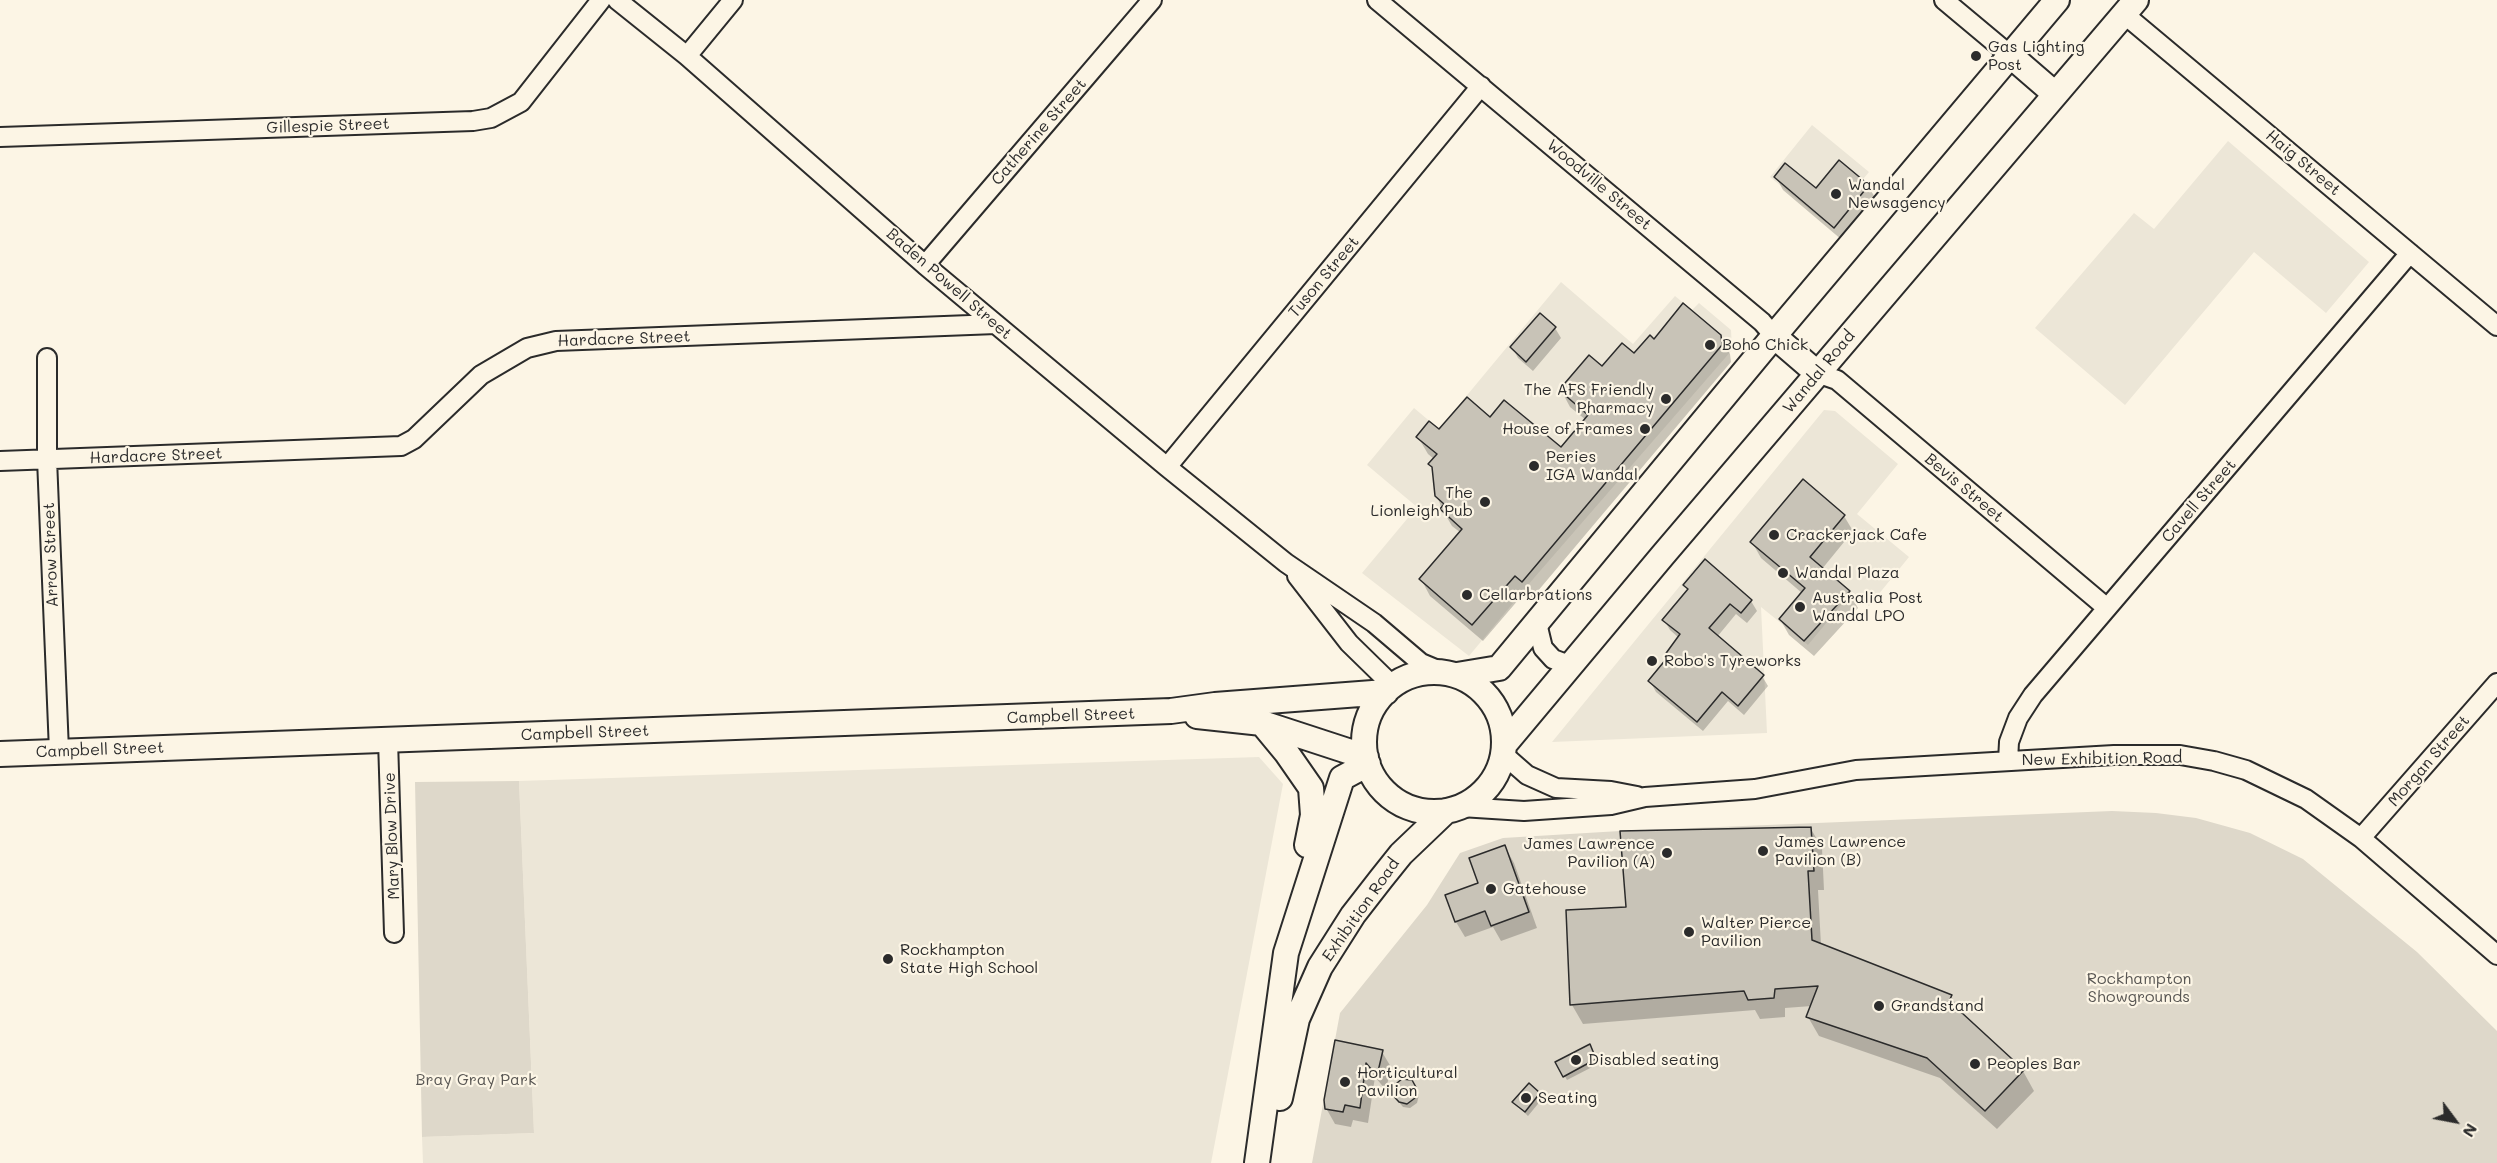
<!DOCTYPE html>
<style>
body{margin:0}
#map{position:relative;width:2497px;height:1163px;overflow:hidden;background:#fcf5e5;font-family:Mali,sans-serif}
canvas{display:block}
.north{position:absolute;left:2425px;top:1091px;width:60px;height:60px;-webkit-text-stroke:4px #fcf5e5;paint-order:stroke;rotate:122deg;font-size:16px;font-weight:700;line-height:24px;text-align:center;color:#2b2b2b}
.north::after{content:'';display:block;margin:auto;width:21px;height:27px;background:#2b2b2b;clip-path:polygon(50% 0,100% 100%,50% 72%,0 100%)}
</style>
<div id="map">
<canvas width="2497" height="1163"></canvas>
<div class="north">N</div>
</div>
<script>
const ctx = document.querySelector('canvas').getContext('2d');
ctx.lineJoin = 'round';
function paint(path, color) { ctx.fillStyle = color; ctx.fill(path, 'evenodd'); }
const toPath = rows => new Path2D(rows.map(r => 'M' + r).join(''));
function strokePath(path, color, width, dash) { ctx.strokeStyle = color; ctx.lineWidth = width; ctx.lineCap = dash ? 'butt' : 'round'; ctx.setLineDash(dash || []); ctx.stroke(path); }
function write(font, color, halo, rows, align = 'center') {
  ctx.font = font + ' Mali,sans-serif'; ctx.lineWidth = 4.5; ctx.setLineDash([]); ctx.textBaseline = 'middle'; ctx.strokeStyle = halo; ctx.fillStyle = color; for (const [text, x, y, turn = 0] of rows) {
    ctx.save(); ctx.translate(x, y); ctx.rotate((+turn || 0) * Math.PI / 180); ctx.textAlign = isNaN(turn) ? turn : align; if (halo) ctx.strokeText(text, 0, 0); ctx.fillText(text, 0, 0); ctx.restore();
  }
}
paint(toPath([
 [1812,125,1869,172,1826,223,1770,177],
 [2228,141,2369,262,2326,313,2254,252,2125,405,2035,328,2134,213,2154,229],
 [1561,282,1633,344,1675,296,1692,310,1699,303,1731,330,1732,350,1534,578,1469,656,1362,573,1417,507,1367,465,1414,408,1439,429],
 [1824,410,1835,411,1898,464,1857,514,1909,557,1869,606,1852,592,1808,645,1761,607,1767,733,1552,742],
 [1259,757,1283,784,1211,1163,423,1163,422,1137,534,1133,519,781]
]), '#ece6d7');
paint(toPath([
 [519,781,534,1133,422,1137,415,782],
 [2112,811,2156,813,2196,818,2250,833,2303,859,2417,952,2497,1031,2497,1163,1312,1163,1340,1013,1427,905,1460,853,1503,838,1620,831]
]), '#ded8ca');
paint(toPath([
 [1840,162,1868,186,1876,199,1842,240,1783,190,1776,177,1816,190],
 [1555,328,1561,338,1533,371,1518,358,1512,347],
 [1720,336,1730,354,1731,362,1532,598,1525,592,1483,641,1430,596,1421,579,1461,533,1452,526,1442,509,1437,496,1434,471,1430,464,1434,459,1428,454,1418,437,1490,419,1561,450,1586,420,1570,407,1561,390,1602,368,1634,356,1654,341],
 [1844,516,1853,531,1822,569,1849,592,1858,608,1814,656,1789,635,1780,619,1802,593,1761,558,1752,542],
 [1705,562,1751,601,1757,611,1747,623,1736,614,1717,637,1762,676,1768,686,1744,715,1728,701,1703,731,1656,692,1650,681,1668,660,1666,656,1679,638,1670,630,1664,620,1688,591,1685,585],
 [1811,829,1822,848,1824,890,1818,890,1821,945,1951,996,1961,1013,2023,1071,2034,1091,1997,1129,1940,1078,1819,1036,1808,1017,1812,1006,1785,1008,1785,1017,1760,1019,1755,1010,1583,1024,1572,1005,1627,909],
 [1505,847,1514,863,1537,928,1501,941,1493,927,1465,937,1456,922],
 [1336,1042,1382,1052,1391,1067,1386,1090,1375,1077,1368,1123,1353,1120,1351,1127,1335,1124,1326,1108],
 [1592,1051,1598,1064,1567,1080,1557,1062],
 [1411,1081,1419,1095,1417,1103,1410,1108,1403,1107,1393,1095],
 [1529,1085,1542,1099,1528,1116,1514,1102]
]), '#0003');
const building = toPath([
 [1839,160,1869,185,1834,228,1774,177,1785,163,1816,188,1839,160],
 [1683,303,1721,335,1722,345,1522,582,1515,576,1472,625,1419,579,1462,529,1440,509,1444,504,1435,496,1432,467,1428,464,1437,454,1416,437,1429,421,1439,429,1467,397,1490,417,1504,400,1561,447,1588,415,1559,390,1589,355,1602,366,1622,343,1634,353,1650,335,1654,339,1683,303],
 [1540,313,1556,327,1526,362,1510,347,1540,313],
 [1803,479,1845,515,1810,557,1850,591,1804,641,1779,619,1805,588,1750,542,1803,479],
 [1705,559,1752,600,1741,613,1730,604,1709,628,1764,675,1738,706,1722,692,1697,722,1648,681,1667,658,1664,656,1680,634,1662,620,1688,589,1683,585,1705,559],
 [1811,827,1814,871,1808,871,1812,940,1952,995,1949,1001,2024,1070,1985,1111,1927,1058,1806,1017,1818,986,1775,989,1774,998,1748,1000,1744,991,1570,1005,1566,910,1626,907,1620,831,1811,827],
 [1505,845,1529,912,1491,926,1485,911,1455,922,1445,895,1478,883,1469,858,1505,845],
 [1335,1040,1383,1050,1377,1076,1366,1063,1360,1108,1345,1105,1343,1112,1325,1109,1324,1100,1335,1040],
 [1590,1044,1596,1059,1563,1077,1555,1062,1590,1044],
 [1402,1079,1412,1080,1417,1089,1415,1098,1407,1104,1399,1102,1388,1090,1402,1079],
 [1529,1083,1540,1093,1525,1112,1512,1102,1529,1083]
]);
paint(building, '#c8c3b7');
strokePath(building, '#2b2b2b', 1.5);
const minor = toPath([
 [617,0,687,56,925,265,1167,467,1286,563,1374,623,1421,663,1445,673],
 [1377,0,1762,322,1774,336],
 [1944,0,2011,56],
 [2124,14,2497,326],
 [687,56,733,0],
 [0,137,473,121,491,118,521,102,601,0],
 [925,265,1152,0],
 [47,358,47,459,59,751],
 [1817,373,1837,380,2107,608],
 [0,461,401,446,414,439,481,375,527,348,556,341,996,324],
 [1167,467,1481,86],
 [1297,576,1349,643,1393,686],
 [1537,623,1543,648,1553,659,1569,665],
 [388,740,394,933],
 [1503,754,1527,775,1556,788,1611,791,1637,796],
 [2008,761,2009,742,2018,718,2033,695,2410,253],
 [1461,807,1524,811,1611,805,1645,797,1755,789,1856,770,2114,755,2180,755,2214,761,2246,770,2306,799,2361,838,2497,955],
 [2361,838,2497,683]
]);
const tertiary = toPath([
 [2011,56,2055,94],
 [1774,336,1817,373],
 '1364 742a70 70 0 1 1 140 0a70 70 0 1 1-140 0Z',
 [1457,675,1499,668,1774,336,2057,0],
 [1197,716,1262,723,1366,757],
 [1262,723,1286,752,1311,788,1313,815,1307,845],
 [1504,745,1663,555,2136,0],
 [0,754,1171,711,1215,705,1386,692],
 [1280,1098,1297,1019,1320,967,1353,915,1381,879,1401,854,1446,811],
 [1257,1163,1286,953,1342,778,1368,764]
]);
strokePath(minor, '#2b2b2b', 22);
strokePath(tertiary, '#2b2b2b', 28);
strokePath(minor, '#fcf5e5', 18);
strokePath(tertiary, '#fcf5e5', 24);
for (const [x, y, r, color] of [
 [1976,56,6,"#2b2b2b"],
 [1836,194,6,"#2b2b2b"],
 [1710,345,6,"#2b2b2b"],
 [1666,399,6,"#2b2b2b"],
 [1645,429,6,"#2b2b2b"],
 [1534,466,6,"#2b2b2b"],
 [1485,502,6,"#2b2b2b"],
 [1774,535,6,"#2b2b2b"],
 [1783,573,6,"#2b2b2b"],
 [1467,595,6,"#2b2b2b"],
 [1800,607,6,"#2b2b2b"],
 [1652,661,6,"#2b2b2b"],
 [1763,851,6,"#2b2b2b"],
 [1667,853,6,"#2b2b2b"],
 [1491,889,6,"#2b2b2b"],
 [1689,932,6,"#2b2b2b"],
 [888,959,6,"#2b2b2b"],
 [1879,1006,6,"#2b2b2b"],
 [1576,1060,6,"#2b2b2b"],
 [1975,1064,6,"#2b2b2b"],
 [1345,1082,6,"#2b2b2b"],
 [1526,1098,6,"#2b2b2b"]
]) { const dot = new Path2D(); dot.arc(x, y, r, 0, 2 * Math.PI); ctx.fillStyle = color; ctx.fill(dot); strokePath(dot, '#fcf5e5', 2); }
write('16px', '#2b2b2b', '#fcf5e5', [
 ["Gas Lighting",1988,47],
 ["Post",1988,65],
 ["Wandal",1848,185],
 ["Newsagency",1848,203],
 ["Boho Chick",1722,345],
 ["The AFS Friendly",1654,390,"right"],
 ["Pharmacy",1654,408,"right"],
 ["House of Frames",1633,429,"right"],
 ["Peries",1546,457],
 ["IGA Wandal",1546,475],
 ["The",1473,493,"right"],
 ["Lionleigh Pub",1473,511,"right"],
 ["Crackerjack Cafe",1786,535],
 ["Wandal Plaza",1795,573],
 ["Cellarbrations",1479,595],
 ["Australia Post",1812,598],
 ["Wandal LPO",1812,616],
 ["Robo's Tyreworks",1664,661],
 ["James Lawrence",1775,842],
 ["Pavilion (B)",1775,860],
 ["James Lawrence",1655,844,"right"],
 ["Pavilion (A)",1655,862,"right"],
 ["Gatehouse",1503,889],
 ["Walter Pierce",1701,923],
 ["Pavilion",1701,941],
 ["Rockhampton",900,950],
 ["State High School",900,968],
 ["Grandstand",1891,1006],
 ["Disabled seating",1588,1060],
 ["Peoples Bar",1987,1064],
 ["Horticultural",1357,1073],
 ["Pavilion",1357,1091],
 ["Seating",1538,1098]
], 'left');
write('16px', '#2b2b2b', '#fcf5e5', [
 ["Gillespie Street",328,126,-2],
 ["Catherine Street",1039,132,-49],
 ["Haig Street",2303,163,40],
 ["Woodville Street",1599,185,40],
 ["Tuson Street",1324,277,-50],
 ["Baden Powell Street",949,284,41],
 ["Hardacre Street",624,339,-2],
 ["Wandal Road",1819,372,-50],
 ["Hardacre Street",156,456,-2],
 ["Bevis Street",1964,488,40],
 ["Cavell Street",2199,501,-49],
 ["Arrow Street",51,555,-92],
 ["Campbell Street",1071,716,-2],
 ["Campbell Street",585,733,-2],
 ["Campbell Street",100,750,-2],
 ["New Exhibition Road",2102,759,-1],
 ["Morgan Street",2429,761,-49],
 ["Mary Blow Drive",392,836,-92],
 ["Exhibition Road",1361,910,-55]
]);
write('16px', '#585653', '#fcf5e5', [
 ["Rockhampton",2139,979],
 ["Showgrounds",2139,997],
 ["Bray Gray Park",476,1080]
]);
</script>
